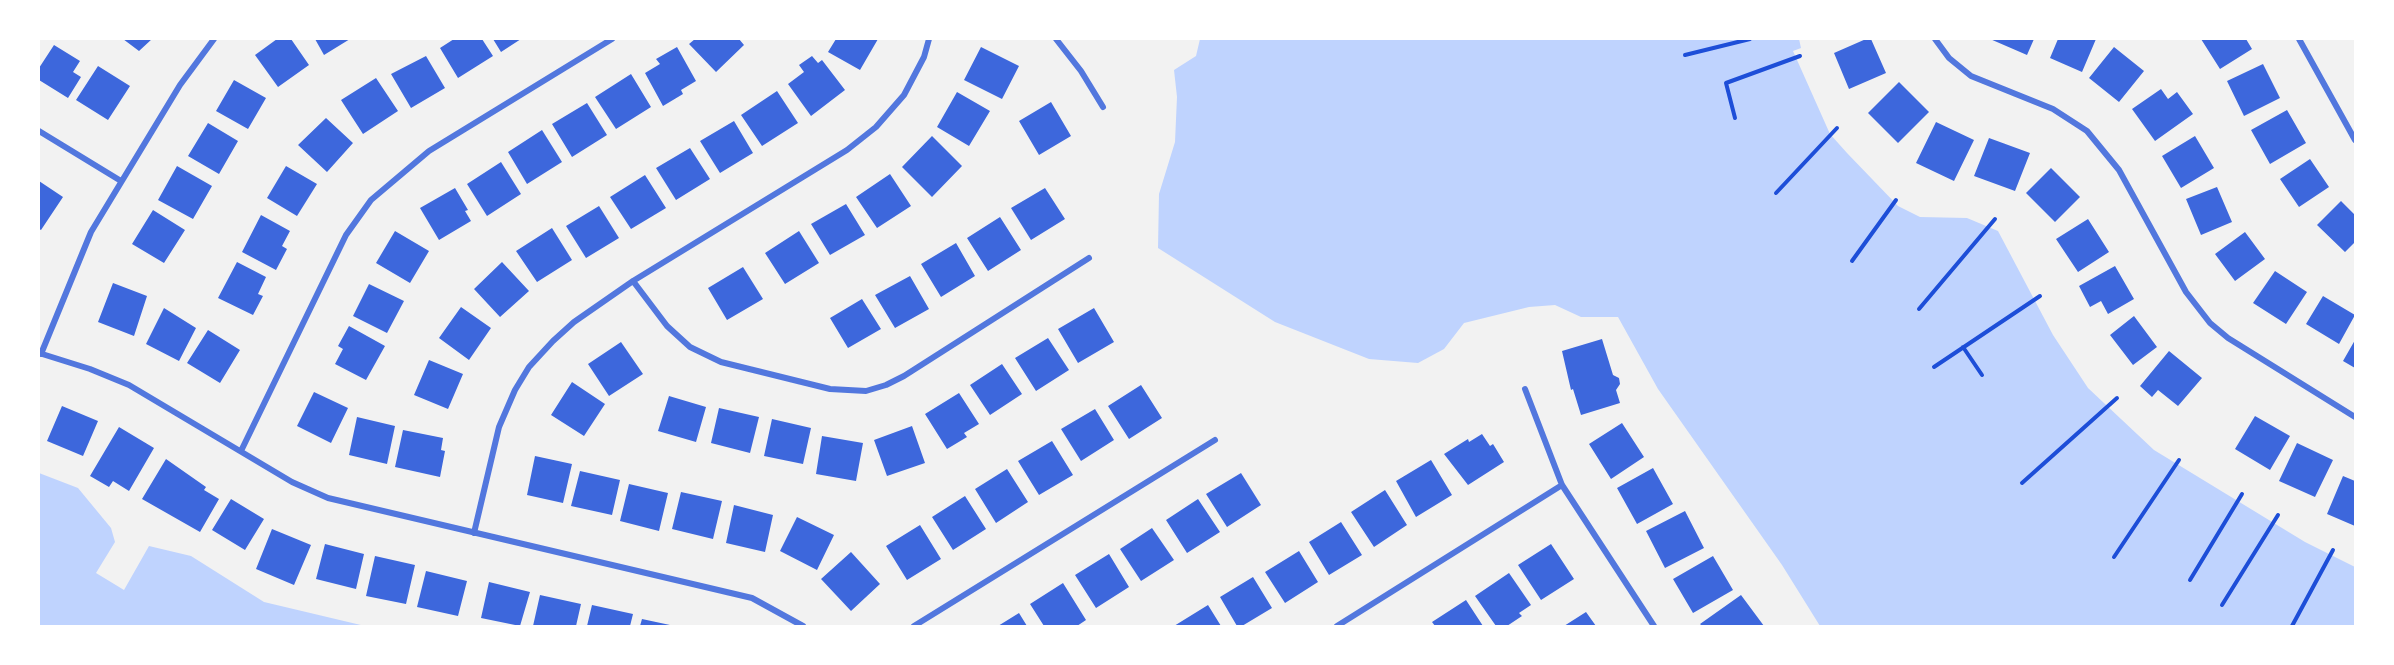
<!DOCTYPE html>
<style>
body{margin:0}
#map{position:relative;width:2394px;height:665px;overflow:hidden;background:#f2f2f2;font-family:"PT Sans Narrow",sans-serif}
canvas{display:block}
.frame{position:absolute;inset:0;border:40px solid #fff;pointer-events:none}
</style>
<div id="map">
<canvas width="2394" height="665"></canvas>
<div class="frame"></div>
</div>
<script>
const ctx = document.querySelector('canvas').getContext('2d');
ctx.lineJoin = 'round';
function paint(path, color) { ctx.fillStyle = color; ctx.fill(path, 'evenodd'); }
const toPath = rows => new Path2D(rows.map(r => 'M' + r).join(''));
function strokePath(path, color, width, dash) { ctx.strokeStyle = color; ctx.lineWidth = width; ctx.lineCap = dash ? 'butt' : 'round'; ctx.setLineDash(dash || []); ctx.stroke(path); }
paint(toPath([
 [1200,39,1799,39,1801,48,1793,51,1830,134,1847,153,1898,206,1920,217,1967,218,1998,231,2053,335,2088,388,2154,450,2305,542,2355,567,2355,626,1820,626,1782,565,1658,389,1618,317,1581,317,1555,305,1529,307,1464,323,1444,349,1418,363,1369,359,1275,322,1158,248,1159,194,1175,142,1177,97,1174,70,1196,56],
 [39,473,78,488,111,528,115,542,96,573,124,590,149,546,191,556,264,602,365,626,39,626]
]), '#bfd3fe');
paint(toPath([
 [123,39,152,39,139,51],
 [277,39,291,39,309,65,278,87,255,55],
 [315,39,350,39,324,55],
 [454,39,482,39,493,56,458,78,440,48],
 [493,39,521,39,501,52],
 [695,39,739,39,744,45,716,72,689,44],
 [836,39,878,39,860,70,828,52],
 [1866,39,1871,39,1886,73,1849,89,1834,53],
 [1990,39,2034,39,2027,55],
 [2058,39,2096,39,2082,72,2050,58],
 [2201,39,2246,39,2252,49,2220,69],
 [54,45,80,61,73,72,81,77,68,98,39,80,39,68],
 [677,47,696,81,681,90,683,94,663,106,645,73,660,64,656,59],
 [981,47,1019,66,1002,99,964,80],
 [2114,47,2144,71,2119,102,2089,78],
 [426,56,445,88,411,108,391,74],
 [812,56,818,63,822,60,845,90,811,116,788,84,804,72,799,65],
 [2263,64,2280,98,2244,116,2227,81],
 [98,66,130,86,108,120,76,100],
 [631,74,651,107,616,129,595,97],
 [376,78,398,111,363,134,341,100],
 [234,80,266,98,248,129,216,111],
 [1899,82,1929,112,1898,143,1868,113],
 [2161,89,2168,99,2177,92,2193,114,2155,141,2132,109],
 [777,91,798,123,762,146,741,115],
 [957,92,990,111,969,146,937,127],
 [1051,102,1071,136,1039,155,1019,121],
 [587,103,607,135,572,157,552,124],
 [2287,110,2306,143,2270,164,2251,130],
 [326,118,353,143,327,172,298,145],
 [734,121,753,153,720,173,700,141],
 [1936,122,1974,140,1954,181,1916,163],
 [208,123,238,141,219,174,188,156],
 [542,130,562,162,527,184,508,152],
 [932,136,962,166,932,197,902,167],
 [2195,136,2214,168,2181,188,2162,156],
 [1989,138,2030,153,2015,191,1974,176],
 [690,148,710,179,676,200,656,168],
 [2310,159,2329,187,2299,207,2280,179],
 [501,162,521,194,487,216,467,184],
 [177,166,212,186,193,219,158,200],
 [286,166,317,184,297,216,267,198],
 [2051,168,2080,197,2055,222,2026,193],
 [890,174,911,206,877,228,856,197],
 [645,175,666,208,631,229,610,197],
 [39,181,63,197,41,230,39,229],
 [2217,187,2232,222,2201,235,2186,199],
 [455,188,468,210,465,211,471,221,439,240,420,208],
 [1045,188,1065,219,1031,240,1011,208],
 [2341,201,2355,215,2355,242,2345,252,2317,225],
 [846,204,865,235,830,255,811,224],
 [599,206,619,238,586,258,566,226],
 [153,210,185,230,164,263,132,244],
 [261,215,290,231,282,246,287,249,276,270,242,252],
 [1000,217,1021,250,988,271,967,238],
 [2088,219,2109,252,2078,272,2056,239],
 [552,228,572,260,537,282,516,251],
 [395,231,429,251,410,283,376,263],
 [799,231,819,263,785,284,765,253],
 [2245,232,2265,259,2235,281,2215,254],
 [956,243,975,276,941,297,921,264],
 [237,262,266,277,258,294,263,296,253,315,218,298],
 [502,262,529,291,500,317,474,289],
 [2115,266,2134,299,2108,314,2101,301,2090,307,2079,286],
 [743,267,763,299,727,320,708,288],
 [2275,271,2307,292,2286,324,2253,303],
 [910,276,929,309,895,328,875,295],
 [113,283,147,296,134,336,98,322],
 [369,284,404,301,387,333,353,316],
 [2323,296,2355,315,2339,344,2306,324],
 [862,299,881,329,848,348,830,318],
 [461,307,491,328,469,360,439,338],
 [164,308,196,328,179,361,146,344],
 [1094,308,1114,342,1078,363,1058,329],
 [2134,316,2157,347,2133,365,2110,335],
 [349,326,385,346,366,380,335,364,343,349,338,346],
 [208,330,240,350,220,383,187,363],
 [1048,338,1069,370,1036,391,1015,358],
 [1602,339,1613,375,1619,378,1620,384,1616,390,1620,403,1581,415,1573,389,1571,390,1562,351],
 [2355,340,2355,368,2343,361],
 [621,342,643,374,609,396,588,364],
 [2169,351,2202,378,2178,406,2158,390,2152,397,2140,386],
 [429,360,463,374,448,409,414,395],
 [1002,364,1022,394,990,415,970,385],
 [572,382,605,404,584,436,551,415],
 [1141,385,1162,418,1129,439,1108,406],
 [314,392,348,408,331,443,297,426],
 [959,393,979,424,964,433,967,437,947,449,925,414],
 [669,396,706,407,696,442,658,431],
 [62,406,98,421,83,456,47,441],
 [719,408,759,417,750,453,711,443],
 [1095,409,1114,440,1081,461,1061,429],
 [2255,416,2290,436,2270,470,2235,449],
 [357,417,395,426,387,464,349,455],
 [772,419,811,428,803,464,764,456],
 [1622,423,1644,457,1611,479,1589,444],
 [912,426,925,463,887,476,874,440],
 [119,427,154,448,129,491,113,481,109,487,90,476],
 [403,430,443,438,441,450,445,451,440,477,395,467],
 [1482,434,1490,446,1493,444,1504,462,1468,485,1444,454,1468,439,1469,442],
 [822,436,863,443,856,481,816,474],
 [1052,441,1073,475,1039,495,1018,461],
 [2297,443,2333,460,2315,497,2279,481],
 [535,456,572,464,563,503,527,495],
 [166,459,206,487,204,490,219,499,200,532,142,499],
 [1431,460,1452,495,1416,517,1396,481],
 [1653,468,1673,504,1637,524,1617,488],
 [1007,469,1028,502,996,523,975,489],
 [580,471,620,480,612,515,571,506],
 [1241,473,1261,505,1227,527,1206,494],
 [2343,476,2355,481,2355,526,2327,514],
 [629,484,668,493,659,531,620,521],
 [1385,490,1407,525,1374,547,1351,512],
 [681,492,722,501,713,539,672,529],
 [965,496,986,529,953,550,932,517],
 [231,499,264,519,245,550,212,530],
 [1198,499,1220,532,1187,553,1166,520],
 [734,505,773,515,765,552,726,543],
 [1685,511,1704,548,1665,568,1646,531],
 [797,517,834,535,817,570,780,551],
 [1341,522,1362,555,1329,575,1309,542],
 [920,525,941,559,907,580,886,546],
 [1152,528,1174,560,1141,581,1120,549],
 [272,529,311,545,294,585,256,569],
 [325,544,364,554,356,589,316,579],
 [1551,544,1574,579,1541,600,1518,565],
 [1299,551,1318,582,1285,603,1265,572],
 [851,552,880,584,851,611,821,579],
 [1109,554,1129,587,1096,608,1075,575],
 [375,556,415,565,406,604,366,596],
 [1713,556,1733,590,1693,613,1673,579],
 [426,571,467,581,458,616,417,607],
 [1509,573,1531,605,1519,613,1522,616,1507,626,1496,626,1475,596],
 [1253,577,1272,608,1242,626,1237,626,1220,597],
 [489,582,530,592,520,626,481,618],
 [1063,583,1086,620,1077,626,1044,626,1030,604],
 [540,595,581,604,576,626,533,626],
 [1741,595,1764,626,1702,626,1700,624],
 [1466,600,1483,626,1435,626,1432,622],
 [592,605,633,614,630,626,587,626],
 [1208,605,1221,626,1174,626],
 [1586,612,1596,626,1564,626],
 [1019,613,1027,626,998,626],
 [642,619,670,625,670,626,640,626]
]), '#3d67dc');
strokePath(toPath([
 [1685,55,1750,39],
 [1735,118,1726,83,1800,56],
 [1776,193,1837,128],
 [1852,261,1896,200],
 [1919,309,1995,219],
 [1963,347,1982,375],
 [1934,367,2040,296],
 [2022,483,2117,398],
 [2114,557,2179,460],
 [2190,580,2242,494],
 [2222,605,2278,515],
 [2292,626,2333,550]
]), '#1d4ed8', 4);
strokePath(toPath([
 [1056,39,1081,71,1103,107],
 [1935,39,1949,58,1971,76,2053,109,2087,131,2119,170,2186,292,2210,323,2228,338,2355,417],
 [2299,39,2355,140],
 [39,131,121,181],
 [633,281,667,326,690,347,721,362,830,389,866,391,886,385,904,376,1089,258],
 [39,353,90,369,129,385,292,482,328,498,752,598,803,626],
 [41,354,91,232,180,85,214,39],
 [1525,389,1562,485,1654,626],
 [241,451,346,235,371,200,429,151,612,39],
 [474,533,499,427,515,390,529,367,553,341,574,322,633,281,847,150,876,127,904,95,924,57,929,39],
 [914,626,1215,440],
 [1337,626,1562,485]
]), '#5277de', 6);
</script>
